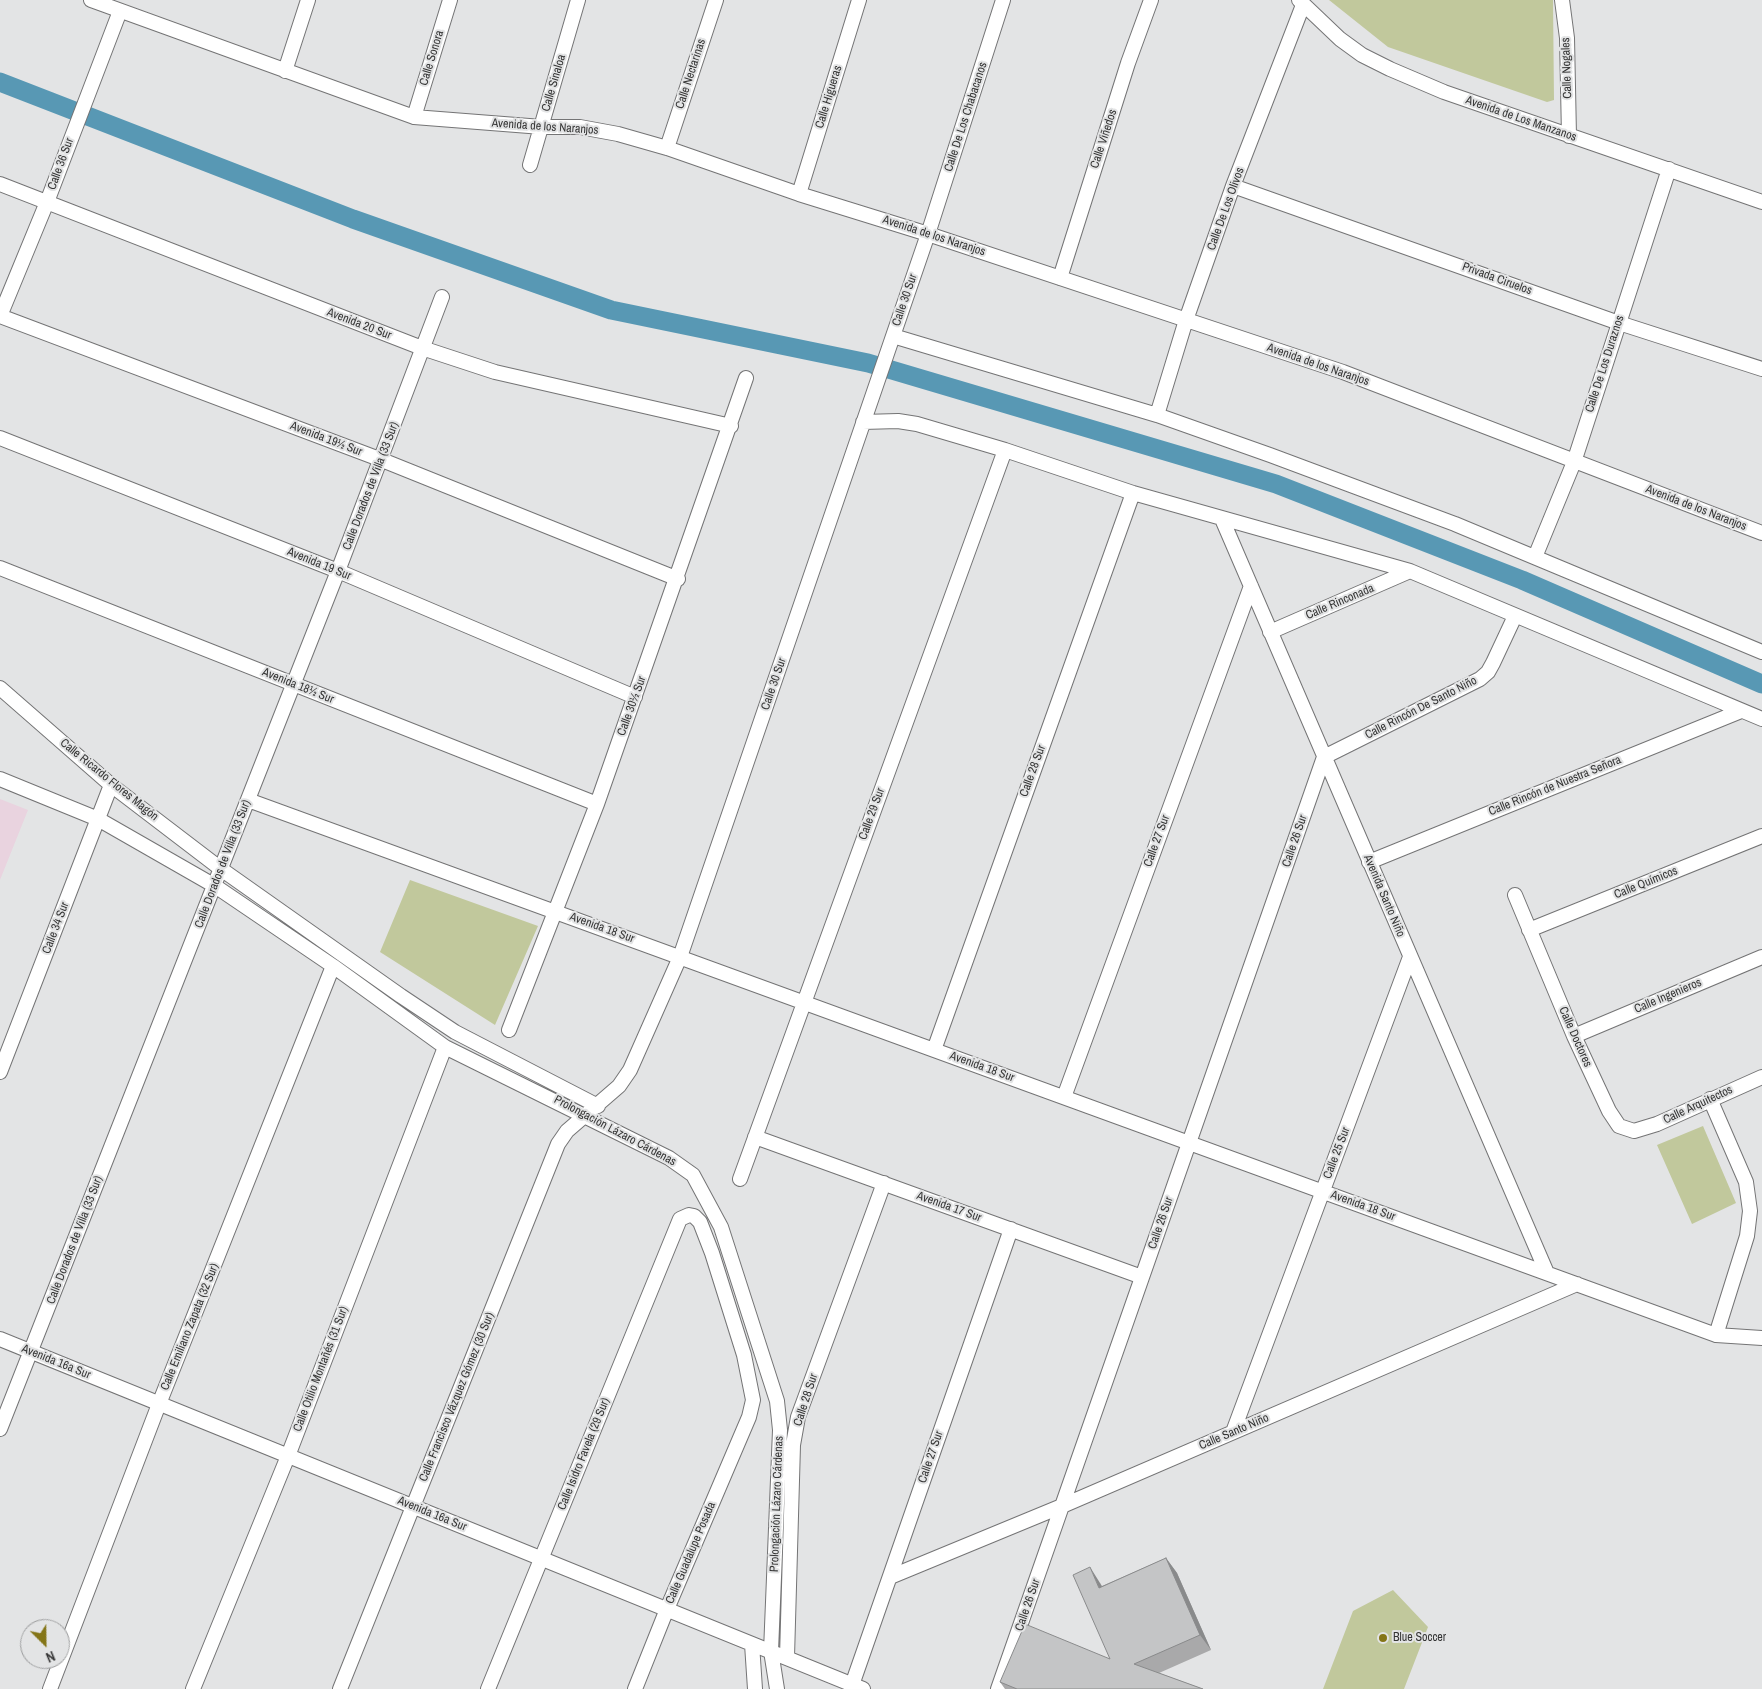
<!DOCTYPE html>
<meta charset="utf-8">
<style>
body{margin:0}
#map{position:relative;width:1762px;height:1689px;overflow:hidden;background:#e3e4e5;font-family:"Archivo Narrow",sans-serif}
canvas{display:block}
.north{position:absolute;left:20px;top:1619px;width:50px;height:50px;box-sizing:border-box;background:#e3e4e5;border:1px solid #9d9e9f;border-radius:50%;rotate:157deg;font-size:14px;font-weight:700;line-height:20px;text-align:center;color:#353535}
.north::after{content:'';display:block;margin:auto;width:18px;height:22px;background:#847517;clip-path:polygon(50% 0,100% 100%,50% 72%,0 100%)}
</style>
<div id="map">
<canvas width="1762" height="1689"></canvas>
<div class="north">N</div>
</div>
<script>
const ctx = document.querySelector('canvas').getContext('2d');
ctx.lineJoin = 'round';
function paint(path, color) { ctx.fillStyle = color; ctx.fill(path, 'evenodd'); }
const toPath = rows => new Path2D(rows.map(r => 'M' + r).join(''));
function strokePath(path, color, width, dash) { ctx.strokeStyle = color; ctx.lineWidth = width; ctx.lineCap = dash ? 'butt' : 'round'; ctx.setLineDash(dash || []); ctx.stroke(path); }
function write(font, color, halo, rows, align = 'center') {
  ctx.font = font + ' "Archivo Narrow",sans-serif'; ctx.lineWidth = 4; ctx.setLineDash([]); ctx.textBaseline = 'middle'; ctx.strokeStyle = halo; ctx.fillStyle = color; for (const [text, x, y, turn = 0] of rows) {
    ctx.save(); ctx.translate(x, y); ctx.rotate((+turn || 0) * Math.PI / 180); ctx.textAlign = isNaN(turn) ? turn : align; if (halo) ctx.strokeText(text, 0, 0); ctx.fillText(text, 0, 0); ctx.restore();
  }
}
paint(toPath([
 [0,799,28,810,0,880]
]), '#e9d3df');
paint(toPath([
 [1329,0,1553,0,1554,100,1547,102,1388,47],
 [410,880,538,926,495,1025,380,952],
 [1703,1126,1736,1203,1692,1224,1657,1145],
 [1393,1590,1428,1627,1404,1689,1323,1689,1353,1611]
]), '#c1c89c');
strokePath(toPath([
 [0,82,353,219,611,310,868,363,1276,484,1522,580,1762,684]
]), '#5898b4', 19);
const minor = toPath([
 [91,0,414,117,542,127,580,127,618,134,667,148,799,194,928,234,1343,372,1762,533],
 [1299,0,1340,39,1362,55,1390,69,1444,92,1762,202],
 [1562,0,1567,38,1569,136],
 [285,71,308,0],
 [414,117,450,0],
 [667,148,716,0],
 [530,165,578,0],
 [0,184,422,348,495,372,731,426],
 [1233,186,1619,323,1762,369],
 [799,194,859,0],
 [1060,278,1128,63,1151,0],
 [0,316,382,460,678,579],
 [0,316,47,202,120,11],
 [893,336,1157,415,1270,455,1455,524,1762,652],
 [1157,415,1186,320,1233,186,1303,5],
 [863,422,898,421,917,424,1005,450,1133,493,1410,571,1762,719],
 [0,438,338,571,635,697],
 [1222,519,1547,1273],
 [1535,557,1574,462,1669,169],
 [0,568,597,804],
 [1270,632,1410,571],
 [0,688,111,785,221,869,401,996,455,1032,598,1106],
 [0,779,98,819,215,886,333,966,445,1047,669,1158,693,1175,721,1227,777,1401,780,1430,771,1651,777,1689],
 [248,800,1716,1335,1762,1338],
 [1369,862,1741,711],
 [1515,895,1574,1036,1609,1111,1619,1126,1634,1131,1657,1124,1762,1077],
 [1529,930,1762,836],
 [509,1030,597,804,746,378],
 [1574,1036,1762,957],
 [934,1050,1133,493],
 [0,1072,111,785],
 [1064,1097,1251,586],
 [1710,1099,1746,1182,1750,1211,1747,1236,1716,1335],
 [755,1137,1142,1277],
 [740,1179,1005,450],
 [0,1339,863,1689],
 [0,1429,338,571,442,297],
 [1233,1432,1410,957],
 [890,1577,1062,1506,1577,1284],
 [752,1644,755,1689],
 [787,1657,793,1445,798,1417,884,1183],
 [852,1685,1011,1229],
 [50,1689,159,1404,333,966],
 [193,1689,288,1456,445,1047],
 [340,1689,558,1144,567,1131,619,1086,630,1070,680,957,928,234,1003,0],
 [488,1689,680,1219,689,1215,694,1216,700,1222,712,1253,744,1355,753,1400,749,1417,667,1609,635,1689],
 [998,1689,1324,757,1480,679,1488,672,1493,663,1515,616]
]);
strokePath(minor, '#747475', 16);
strokePath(minor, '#fff', 14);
paint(toPath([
 [1166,1558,1177,1573,1211,1650,1159,1673,1203,1689,1005,1689,1000,1682,1110,1659,1100,1583,1102,1586]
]), '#a9a9aa');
paint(toPath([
 [1166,1558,1177,1573,1211,1650,1200,1635],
 [1090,1567,1100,1583,1110,1603,1099,1588]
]), '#898a8b');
const building = toPath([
 [1166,1558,1200,1635,1134,1664,1203,1689,1017,1689,1000,1682,1025,1624,1110,1659,1073,1575,1090,1567,1099,1588,1166,1558]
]);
paint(building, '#c4c5c6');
strokePath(building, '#898a8b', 1);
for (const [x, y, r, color] of [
 [1383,1638,5,"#847517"]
]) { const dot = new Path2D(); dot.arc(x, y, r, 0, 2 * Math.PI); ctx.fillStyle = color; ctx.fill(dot); strokePath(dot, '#e3e4e5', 2); }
write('12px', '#353535', '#e3e4e5', [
 ["Calle Sonora",432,58,-73],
 ["Calle Nogales",1567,68,-92],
 ["Calle Nectarinas",691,74,-72],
 ["Calle Sinaloa",554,83,-74],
 ["Calle Higueras",829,97,-73],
 ["Calle De Los Chabacanos",966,117,-72],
 ["Avenida de Los Manzanos",1521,119,19],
 ["Avenida de los Naranjos",545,127,4],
 ["Calle Viñedos",1104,139,-72],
 ["Calle 36 Sur",61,164,-70],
 ["Calle De Los Olivos",1226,209,-70],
 ["Avenida de los Naranjos",934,236,18],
 ["Privada Ciruelos",1497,279,20],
 ["Calle 30 Sur",905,300,-71],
 ["Avenida 20 Sur",359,324,21],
 ["Calle De Los Duraznos",1605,364,-72],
 ["Avenida de los Naranjos",1318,365,19],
 ["Avenida 19½ Sur",326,439,21],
 ["Calle Dorados de Villa (33 Sur)",371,486,-69],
 ["Avenida de los Naranjos",1696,508,21],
 ["Avenida 19 Sur",319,564,22],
 ["Calle Rinconada",1340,602,-23],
 ["Calle 30 Sur",774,684,-71],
 ["Avenida 18½ Sur",298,686,22],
 ["Calle 30½ Sur",632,706,-70],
 ["Calle Rincón De Santo Niño",1421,708,-27],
 ["Calle 28 Sur",1033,771,-70],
 ["Calle Ricardo Flores Magón",109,780,39],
 ["Calle Rincón de Nuestra Señora",1555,786,-22],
 ["Calle 29 Sur",872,814,-70],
 ["Calle 27 Sur",1157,841,-70],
 ["Calle 26 Sur",1295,841,-71],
 ["Calle Dorados de Villa (33 Sur)",223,864,-69],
 ["Calle Químicos",1646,883,-22],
 ["Avenida Santo Niño",1384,896,67],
 ["Calle 34 Sur",56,928,-69],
 ["Avenida 18 Sur",602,928,20],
 ["Calle Ingenieros",1668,996,-23],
 ["Calle Doctores",1575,1037,66],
 ["Avenida 18 Sur",982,1067,20],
 ["Calle Arquitectos",1698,1105,-25],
 ["Prolongación Lázaro Cárdenas",615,1131,28],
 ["Calle 25 Sur",1337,1153,-69],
 ["Avenida 18 Sur",1363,1206,20],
 ["Avenida 17 Sur",949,1207,20],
 ["Calle 26 Sur",1161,1223,-71],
 ["Calle Dorados de Villa (33 Sur)",75,1240,-69],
 ["Calle Emiliano Zapata (32 Sur)",190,1327,-68],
 ["Avenida 16a Sur",56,1362,22],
 ["Calle Otilio Montañés (31 Sur)",321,1369,-69],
 ["Calle Francisco Vázquez Gómez (30 Sur)",457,1397,-68],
 ["Calle 28 Sur",806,1400,-72],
 ["Calle Santo Niño",1234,1432,-23],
 ["Calle Isidro Favela (29 Sur)",584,1454,-68],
 ["Calle 27 Sur",931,1457,-71],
 ["Prolongación Lázaro Cárdenas",777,1504,-88],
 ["Avenida 16a Sur",432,1514,22],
 ["Calle Guadalupe Posada",691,1553,-67],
 ["Calle 26 Sur",1028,1605,-71]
]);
write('12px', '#353535', '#e3e4e5', [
 ["Blue Soccer",1393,1638]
], 'left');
</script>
